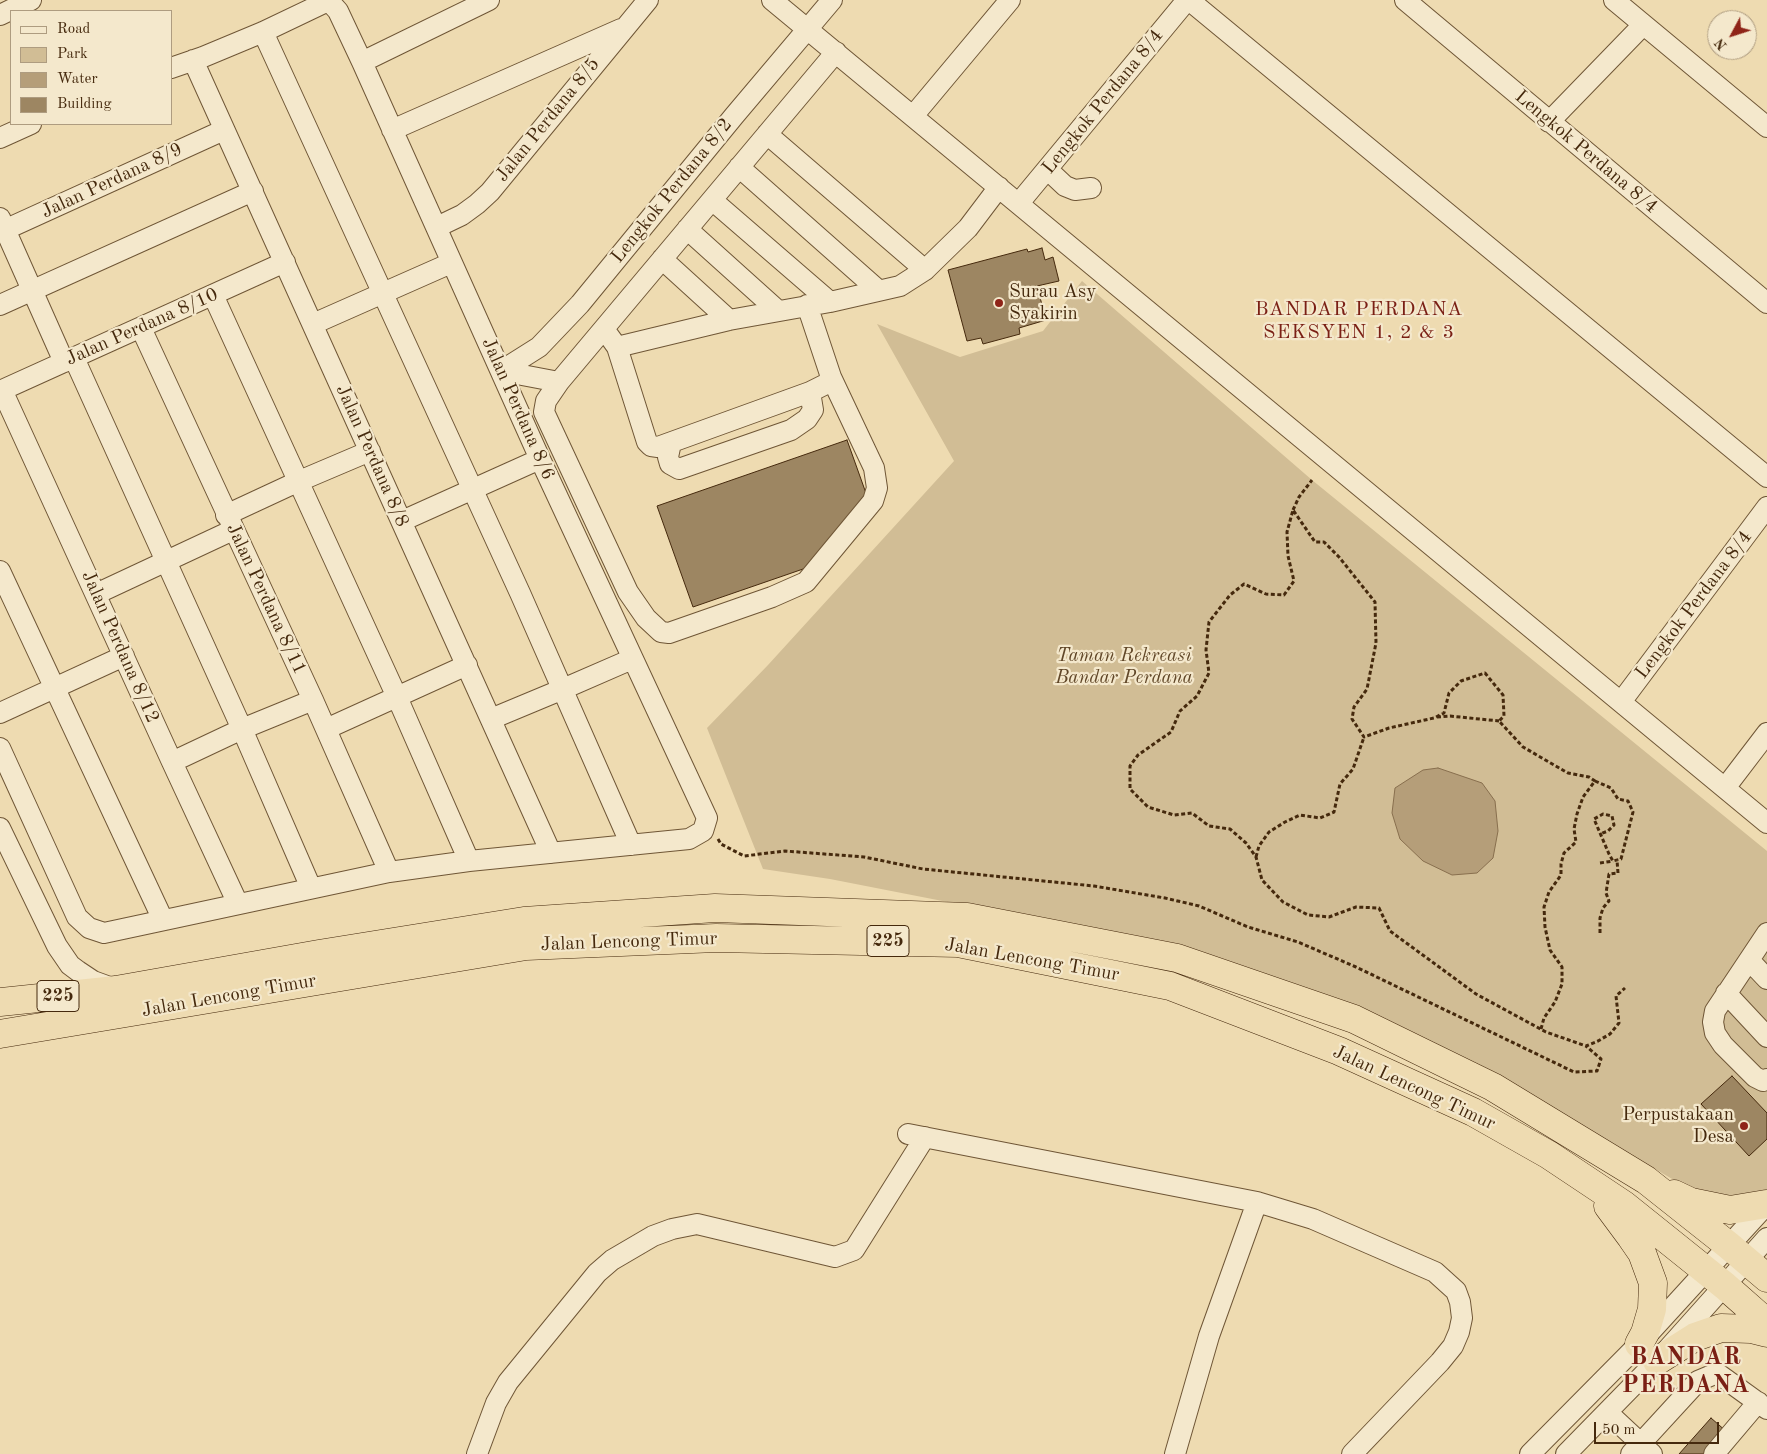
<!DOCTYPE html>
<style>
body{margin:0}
#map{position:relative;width:1767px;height:1454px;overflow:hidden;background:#eedbb1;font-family:"Old Standard TT",serif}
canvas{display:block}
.legend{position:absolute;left:10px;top:10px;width:162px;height:115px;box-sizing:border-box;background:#f4e8cc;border:1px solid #ae9c80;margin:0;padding:6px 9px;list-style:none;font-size:15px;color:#45290d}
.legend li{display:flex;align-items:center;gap:10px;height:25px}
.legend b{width:25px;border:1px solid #ae9c80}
.north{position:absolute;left:1707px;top:10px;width:50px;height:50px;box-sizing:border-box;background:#f4e8cc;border:1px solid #ae9c80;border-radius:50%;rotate:230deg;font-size:14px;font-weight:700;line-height:20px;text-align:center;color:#45290d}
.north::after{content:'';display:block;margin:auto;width:18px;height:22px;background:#8f2418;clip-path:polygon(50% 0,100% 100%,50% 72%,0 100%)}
.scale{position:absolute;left:1594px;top:1422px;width:125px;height:22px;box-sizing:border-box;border:2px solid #45290d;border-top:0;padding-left:6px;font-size:15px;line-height:18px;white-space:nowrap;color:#45290d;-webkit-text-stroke:4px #f4e8cc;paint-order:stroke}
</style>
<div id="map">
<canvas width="1767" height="1454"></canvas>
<ul class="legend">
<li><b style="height:6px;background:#f4e8cc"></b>Road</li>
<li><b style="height:14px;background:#d1bd95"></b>Park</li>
<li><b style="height:14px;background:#b59e79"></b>Water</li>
<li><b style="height:14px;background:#9d8662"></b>Building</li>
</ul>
<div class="north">N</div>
<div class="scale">50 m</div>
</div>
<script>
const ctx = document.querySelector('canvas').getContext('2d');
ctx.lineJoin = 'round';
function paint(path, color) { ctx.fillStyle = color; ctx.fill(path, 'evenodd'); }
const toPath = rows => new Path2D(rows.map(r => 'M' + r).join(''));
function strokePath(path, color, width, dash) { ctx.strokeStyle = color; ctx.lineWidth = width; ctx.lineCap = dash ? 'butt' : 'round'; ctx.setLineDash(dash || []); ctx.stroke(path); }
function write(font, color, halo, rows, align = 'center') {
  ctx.font = font + ' "Old Standard TT",serif'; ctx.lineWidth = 4.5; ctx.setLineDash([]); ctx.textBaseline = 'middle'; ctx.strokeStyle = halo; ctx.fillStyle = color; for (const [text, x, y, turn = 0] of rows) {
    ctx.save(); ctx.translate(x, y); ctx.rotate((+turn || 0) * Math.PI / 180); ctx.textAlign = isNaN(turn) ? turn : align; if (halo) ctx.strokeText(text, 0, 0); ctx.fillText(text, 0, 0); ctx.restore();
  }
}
paint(toPath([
 [1082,281,1312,480,1767,851,1767,1189,1761,1196,1701,1196,1567,1117,1101,932,830,879,763,869,707,728,768,665,954,461,877,324,960,357,1043,331]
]), '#d1bd95');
const water = toPath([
 [1438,768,1482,783,1495,801,1498,831,1493,858,1477,873,1452,875,1423,861,1400,839,1392,813,1395,788,1423,770,1438,768]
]);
paint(water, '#b59e79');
strokePath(water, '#886f4e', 1);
const building = toPath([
 [1042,248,1045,260,1053,257,1059,281,1037,286,1046,320,1019,328,1020,334,983,344,981,338,967,341,948,270,1027,249,1028,252,1042,248],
 [847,440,867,496,806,568,693,607,657,506,847,440],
 [1732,1076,1767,1113,1767,1139,1749,1156,1701,1104,1732,1076],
 [1711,1418,1727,1432,1710,1454,1679,1454,1711,1418]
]);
paint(building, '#9d8662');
strokePath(building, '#45290d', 1);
const minor = toPath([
 [772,0,1767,823],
 [1189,0,1767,477],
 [1405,0,1767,303],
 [1614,0,1767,127],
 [0,15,31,0],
 [263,32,520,593,631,845],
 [193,60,551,853],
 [362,62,489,0],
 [171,68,203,57,263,32,330,0],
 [913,116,1010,0],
 [1549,122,1643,25],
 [392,130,621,29],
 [767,134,925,270],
 [0,138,31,124],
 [739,167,878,290],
 [1048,170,1065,186,1075,190,1091,188],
 [712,200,830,302],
 [1019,203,1187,0],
 [0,218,64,362],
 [437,227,462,215,477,204,490,192,648,0],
 [687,229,777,310],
 [0,232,224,130],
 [662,259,729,320],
 [213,295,397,697,469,861],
 [0,305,253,191],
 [313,324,451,263],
 [141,328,313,700,389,872],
 [604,329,617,347,729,320,830,302,900,286,925,270,968,228,999,187],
 [617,347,647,442,651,446,658,447,810,392,826,384,831,377,807,305],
 [74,358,242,729,311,888],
 [501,371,539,347,580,304,734,116,832,0],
 [501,371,559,382],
 [831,377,874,468,877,488,873,501,806,582,772,597,669,633,661,632,646,618,628,592,544,412,546,401,559,382,836,52],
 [2,390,172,762,238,904],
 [0,391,285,262],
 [671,443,668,457,670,464,679,469,791,430,807,419,813,410,810,392],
 [226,515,297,482,370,451],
 [402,521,540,459],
 [0,571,163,920],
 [96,594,233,530],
 [1621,702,1767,507],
 [0,713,124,656],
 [491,719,563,689,632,659],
 [326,729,467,665],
 [0,748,77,917,89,928,104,933,389,872,469,861,689,839,703,831,707,818,540,459,362,62,338,11,329,1],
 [172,762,242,729,313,700],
 [1725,788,1767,733],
 [0,828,57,946,70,965,78,971,93,981,115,989],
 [1749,960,1767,933],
 [1767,979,1749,960,1715,1011,1713,1022,1715,1033,1723,1045,1755,1077,1763,1081,1767,1079],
 [1726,993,1767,1037],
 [908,1134,1257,1202,1313,1219,1435,1272,1456,1291,1460,1302,1462,1318,1459,1332,1453,1346,1440,1362,1352,1454],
 [1607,1412,1652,1454],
 [477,1454,496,1403,508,1382,597,1273,612,1260,653,1236,672,1229,697,1224,835,1257,854,1250,925,1137],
 [1175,1454,1209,1336,1257,1202],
 [1530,1454,1639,1344,1767,1204],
 [1566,1454,1657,1361,1767,1238],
 [1631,1454,1698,1381,1717,1373,1767,1409],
 [1714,1454,1758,1402]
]);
const highway = toPath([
 [0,1002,116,990,319,954,524,921,715,908,967,917,1177,958,1354,1019,1493,1087,1646,1180,1728,1245,1767,1278],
 [0,1034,526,946,716,938,958,943,1170,986,1339,1051,1473,1112,1549,1155,1624,1205,1725,1286,1767,1323],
 [1674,1194,1691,1202,1730,1210,1766,1204],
 [1608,1206,1631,1237,1642,1253,1653,1283,1652,1309,1645,1333,1639,1344],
 [1657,1361,1695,1337,1721,1328,1751,1329,1767,1333]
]);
strokePath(minor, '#6f5636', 22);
strokePath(highway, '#45290d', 29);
strokePath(toPath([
 [1293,510,1299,497,1312,480],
 [1437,717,1450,716,1499,721],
 [1595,781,1611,788,1618,799,1628,801,1633,812,1621,859,1613,861,1609,854,1594,819,1603,814,1612,816,1614,825,1608,831,1600,834],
 [718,839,721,844,744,856,785,851,864,857,923,869,1094,886,1165,898,1199,906,1248,927,1298,942,1356,967,1574,1072,1597,1071,1601,1059,1586,1046],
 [1256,857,1259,846,1269,832,1285,822,1300,815,1320,818,1334,812,1340,784,1353,769,1364,737],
 [1600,863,1613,861],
 [1600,933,1600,918,1603,908,1609,901,1606,893,1609,874,1618,873,1617,860],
 [1541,1029,1544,1018,1555,1002,1562,984,1562,967,1550,950,1545,927,1544,907,1549,892,1561,875,1561,864,1564,853,1576,842,1574,829,1577,814,1583,797,1595,781,1589,777,1568,773,1523,747,1499,721,1504,716,1503,695,1485,673,1461,681,1449,693,1444,713,1434,718,1389,728,1364,737,1352,719,1354,707,1367,689,1376,643,1375,602,1339,557,1324,542,1315,542,1293,510,1287,532,1288,556,1294,581,1284,595,1266,594,1244,584,1230,595,1209,622,1206,650,1209,673,1197,696,1180,711,1171,732,1138,755,1130,766,1130,789,1148,807,1174,815,1192,813,1209,826,1230,829,1246,843,1256,857,1262,880,1283,902,1308,915,1329,917,1356,907,1379,908,1390,931,1476,994,1546,1032,1586,1046,1598,1041,1610,1034,1619,1023,1616,996,1625,988]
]), '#45290d', 3, [4, 2.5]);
strokePath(minor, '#f4e8cc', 20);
strokePath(highway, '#eedbb1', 28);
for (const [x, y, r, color] of [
 [999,303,5,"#8f2418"],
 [1744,1126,5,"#8f2418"]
]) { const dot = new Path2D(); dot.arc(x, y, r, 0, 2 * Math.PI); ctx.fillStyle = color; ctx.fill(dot); strokePath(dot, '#f4e8cc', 2); }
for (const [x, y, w] of [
 [888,941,42],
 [58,996,42]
]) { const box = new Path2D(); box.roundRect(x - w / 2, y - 15.5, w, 31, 4); ctx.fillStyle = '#f4e8cc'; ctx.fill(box); strokePath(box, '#45290d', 1); }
write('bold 18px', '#45290d', null, [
 ["225",888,941],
 ["225",58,996]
]);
write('19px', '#45290d', '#f4e8cc', [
 ["Lengkok Perdana 8/4",1103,102,-51],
 ["Jalan Perdana 8/5",548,120,-51],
 ["Lengkok Perdana 8/4",1586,152,40],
 ["Jalan Perdana 8/9",112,181,-25],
 ["Lengkok Perdana 8/2",672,191,-51],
 ["Jalan Perdana 8/10",142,327,-24],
 ["Jalan Perdana 8/6",518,409,66],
 ["Jalan Perdana 8/8",372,456,66],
 ["Jalan Perdana 8/11",266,599,65],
 ["Lengkok Perdana 8/4",1694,605,-53],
 ["Jalan Perdana 8/12",120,647,66],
 ["Jalan Lencong Timur",629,942,-2],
 ["Jalan Lencong Timur",1032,960,10],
 ["Jalan Lencong Timur",229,996,-10],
 ["Jalan Lencong Timur",1414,1088,25]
]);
write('19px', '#45290d', '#f4e8cc', [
 ["Surau Asy",1009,292],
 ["Syakirin",1009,314],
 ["Perpustakaan",1734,1115,"right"],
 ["Desa",1734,1137,"right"]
], 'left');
write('italic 19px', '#614728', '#f4e8cc', [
 ["Taman Rekreasi",1124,656],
 ["Bandar Perdana",1124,678]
]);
ctx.letterSpacing = '1px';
write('20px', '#7a1f14', '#f4e8cc', [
 ["BANDAR PERDANA",1359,310],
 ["SEKSYEN 1, 2 & 3",1359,333]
]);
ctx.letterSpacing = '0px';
ctx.letterSpacing = '1px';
write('bold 24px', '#7a1f14', '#f4e8cc', [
 ["BANDAR",1686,1358],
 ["PERDANA",1686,1386]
]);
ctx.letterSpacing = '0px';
</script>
